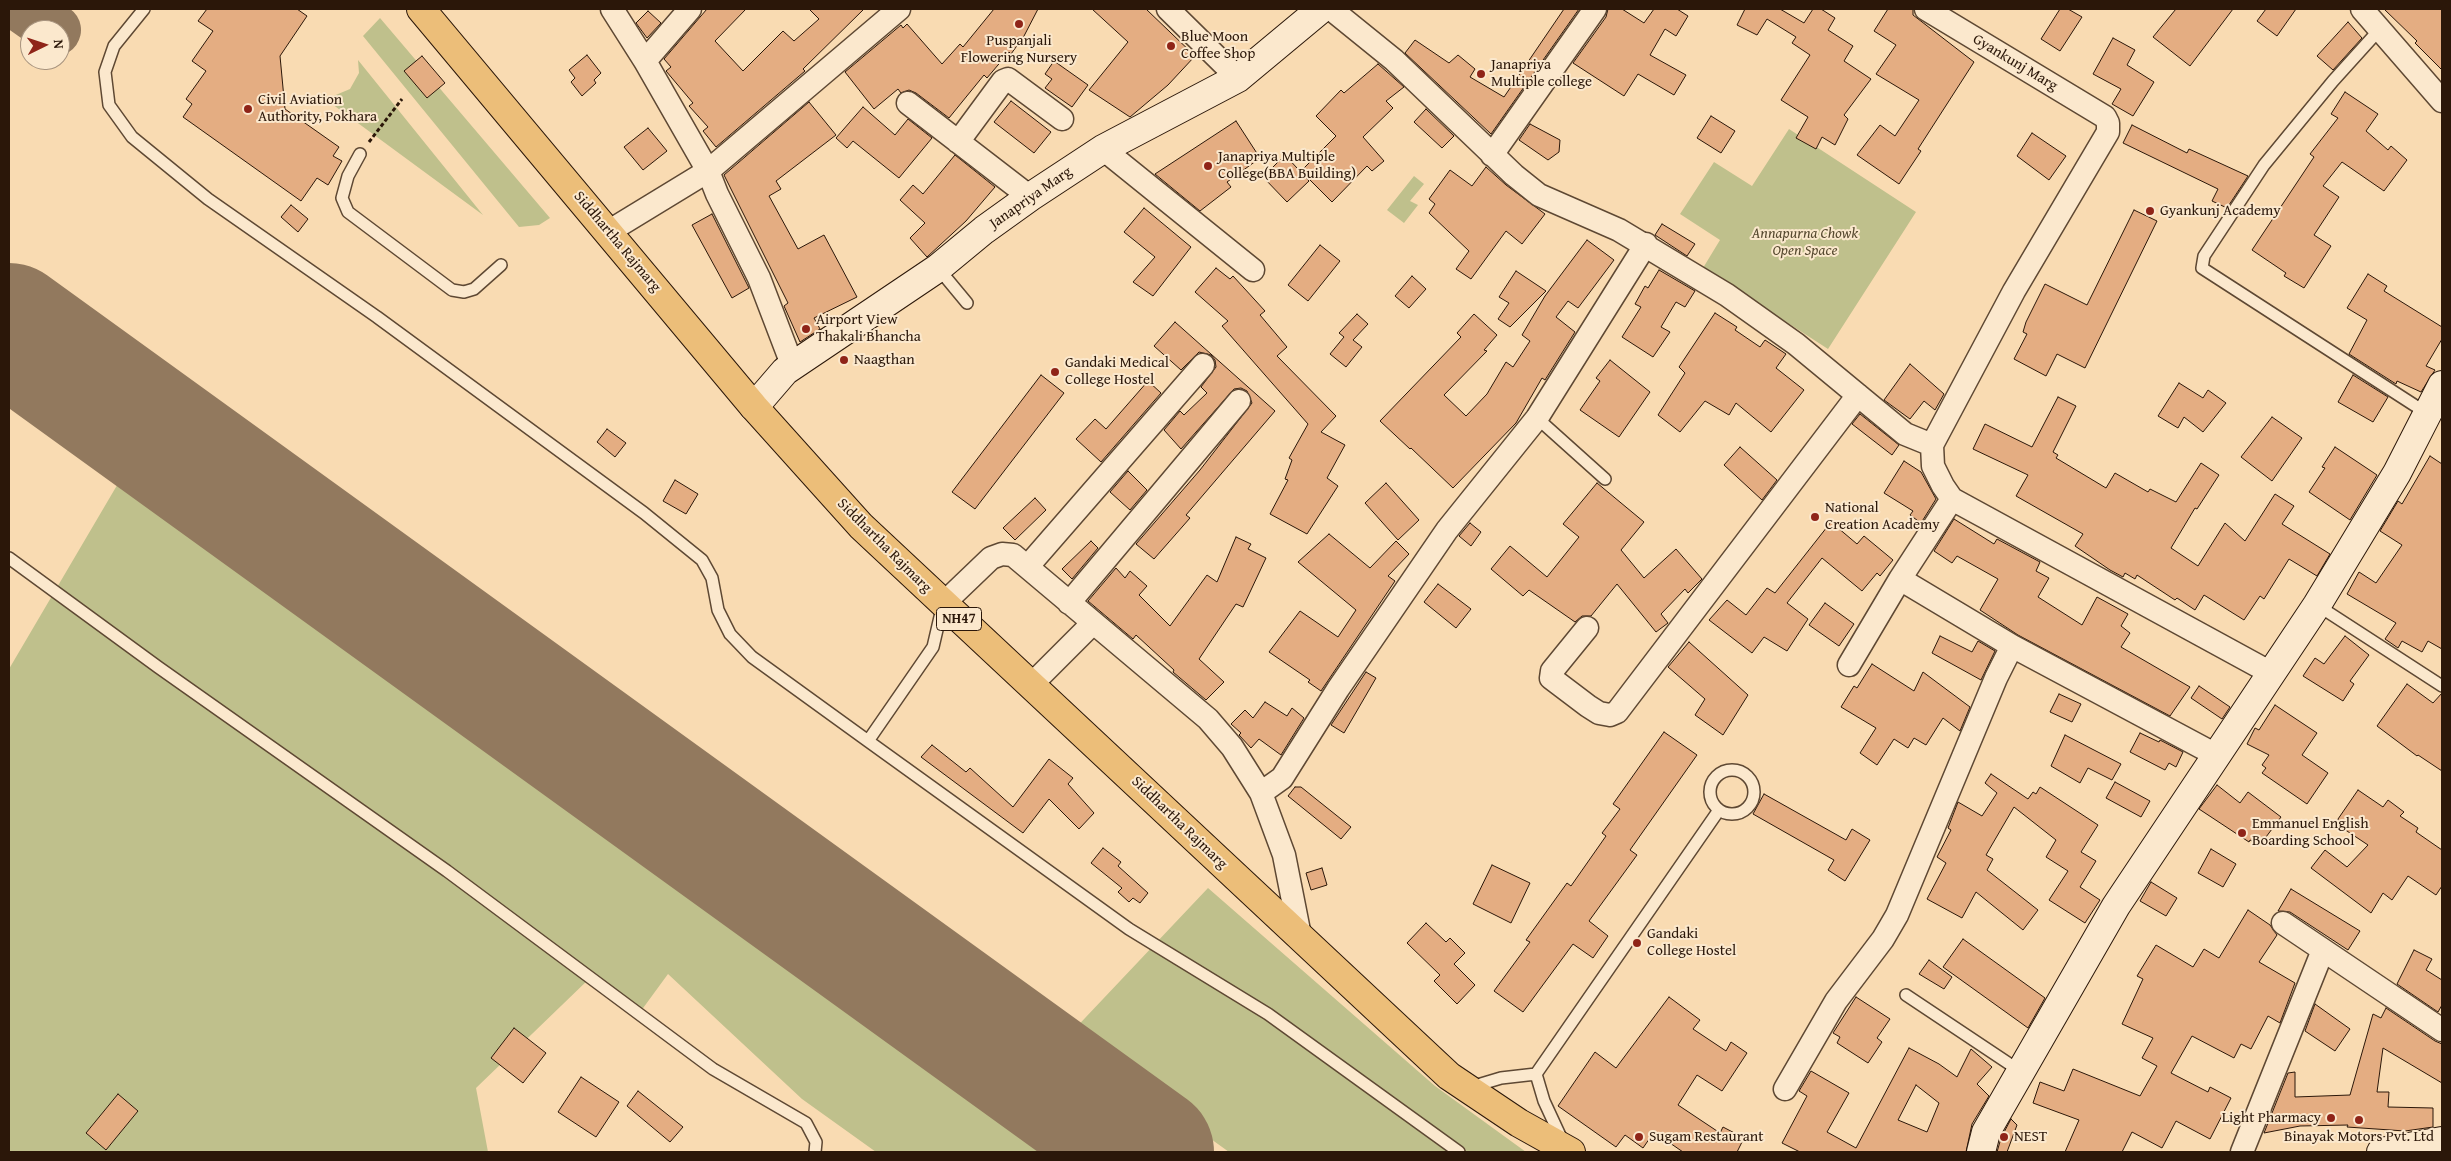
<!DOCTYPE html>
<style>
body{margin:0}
#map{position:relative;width:2451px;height:1161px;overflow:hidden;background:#f9dbb2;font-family:"Gentium Book Plus",serif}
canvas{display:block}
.frame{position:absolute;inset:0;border:10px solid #2b1709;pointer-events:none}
.north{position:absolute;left:20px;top:20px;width:50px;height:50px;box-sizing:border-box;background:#fbe8cd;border:1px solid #a8947f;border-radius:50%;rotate:86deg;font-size:14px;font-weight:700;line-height:20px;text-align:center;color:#2b1709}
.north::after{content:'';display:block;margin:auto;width:18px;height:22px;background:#8f2418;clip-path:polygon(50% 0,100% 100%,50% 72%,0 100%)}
</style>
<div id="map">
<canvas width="2451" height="1161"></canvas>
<div class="frame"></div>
<div class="north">N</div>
</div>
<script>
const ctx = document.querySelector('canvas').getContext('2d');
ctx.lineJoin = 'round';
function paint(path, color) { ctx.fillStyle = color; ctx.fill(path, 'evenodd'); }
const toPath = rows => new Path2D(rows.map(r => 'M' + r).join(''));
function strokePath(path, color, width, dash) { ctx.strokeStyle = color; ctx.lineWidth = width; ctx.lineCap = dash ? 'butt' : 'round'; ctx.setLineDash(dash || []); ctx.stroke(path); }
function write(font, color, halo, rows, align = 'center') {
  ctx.font = font + ' "Gentium Book Plus",serif'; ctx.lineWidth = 4; ctx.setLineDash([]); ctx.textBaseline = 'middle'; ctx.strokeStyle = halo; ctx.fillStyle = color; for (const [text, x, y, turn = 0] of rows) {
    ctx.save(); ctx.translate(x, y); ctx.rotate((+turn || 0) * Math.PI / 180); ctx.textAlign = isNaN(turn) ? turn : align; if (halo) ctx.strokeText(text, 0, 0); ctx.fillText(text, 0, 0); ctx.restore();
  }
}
paint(toPath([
 [380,18,550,218,539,225,519,227,363,36],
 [358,60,483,215,317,93,331,97,350,89,359,73],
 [1789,129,1916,212,1828,349,1703,268,1720,240,1680,214,1714,162,1752,186],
 [1414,176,1424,184,1410,201,1418,205,1404,223,1387,210],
 [126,470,1056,1152,876,1152,802,1099,668,974,638,1015,590,978,476,1088,488,1152,9,1152,9,669],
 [1208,888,1435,1086,1526,1152,1229,1152,1068,1036]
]), '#bfc08c');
strokePath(toPath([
 [25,9,55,30]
]), '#92795e', 52);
strokePath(toPath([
 [9,328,1149,1152]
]), '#92795e', 130);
const building = toPath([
 [207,9,297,9,307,16,280,56,285,109,339,147,333,156,342,161,328,185,317,178,301,201,183,117,192,104,186,99,206,71,192,61,213,31,198,21,207,9],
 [707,9,746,9,715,41,743,71,783,31,794,41,819,19,809,9,864,9,803,69,805,71,716,147,703,131,708,127,689,106,693,103,666,71,671,67,664,59,707,9],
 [994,9,1038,9,1024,36,1011,54,1009,52,987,78,984,75,949,118,916,93,909,90,901,93,898,89,874,109,845,72,901,25,903,28,907,24,942,64,960,44,963,47,994,9],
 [1092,9,1146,9,1195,56,1168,85,1130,117,1089,90,1128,42,1092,9],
 [1564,9,1579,9,1491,134,1405,53,1415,40,1449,63,1458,55,1475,69,1470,77,1504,97,1564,9],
 [1608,9,1622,9,1644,23,1654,9,1677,9,1688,16,1676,36,1665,29,1650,55,1686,75,1674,95,1638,74,1624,96,1573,63,1606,17,1608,9],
 [1745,9,1780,9,1804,23,1813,9,1821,9,1835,18,1828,30,1853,46,1844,61,1871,79,1844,115,1848,119,1835,145,1822,137,1816,149,1796,138,1808,117,1781,100,1810,55,1792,43,1796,37,1767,19,1757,35,1737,25,1745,9],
 [1888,9,1913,9,1913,15,1974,62,1918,149,1921,151,1899,184,1857,155,1880,125,1895,136,1919,100,1876,74,1896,45,1874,31,1888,9],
 [2060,9,2068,9,2082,17,2060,51,2041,39,2060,9],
 [2176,9,2233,9,2190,66,2153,37,2176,9],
 [2266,9,2296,9,2277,36,2257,21,2266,9],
 [2384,9,2442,9,2442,70,2415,43,2417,41,2384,9],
 [648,11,661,23,647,38,636,23,648,11],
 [2348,22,2362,38,2333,70,2317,56,2348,22],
 [2113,38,2135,50,2127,65,2154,82,2133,116,2112,104,2121,89,2093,74,2113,38],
 [587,55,601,73,594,80,596,83,582,96,571,82,575,78,569,70,587,55],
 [422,56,445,83,427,98,404,71,422,56],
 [1054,61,1088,85,1072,107,1045,88,1052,79,1045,74,1054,61],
 [1378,64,1404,87,1386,101,1393,108,1363,137,1384,161,1372,171,1367,166,1332,202,1301,171,1336,136,1316,116,1341,90,1344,93,1378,64],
 [2345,92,2378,114,2366,131,2388,150,2391,146,2407,160,2384,191,2342,162,2323,186,2339,197,2314,235,2331,246,2304,288,2284,276,2286,273,2252,250,2314,157,2310,154,2338,118,2331,114,2345,92],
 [1011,101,1051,132,1034,153,994,122,1011,101],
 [809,102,836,135,776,181,781,189,769,196,798,249,824,235,857,297,814,318,820,329,800,342,784,306,788,303,724,175,809,102],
 [863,107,895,135,908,119,932,138,899,178,853,141,847,148,836,138,863,107],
 [1426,109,1454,136,1442,148,1414,122,1426,109],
 [1711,116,1735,131,1721,153,1697,138,1711,116],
 [1236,121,1260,158,1227,182,1231,187,1200,211,1155,174,1236,121],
 [1530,124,1560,140,1559,152,1548,160,1519,140,1530,124],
 [2132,125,2187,153,2189,149,2248,176,2227,208,2212,201,2218,189,2123,143,2132,125],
 [648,128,667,151,643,170,624,147,648,128],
 [2032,133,2066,156,2049,180,2017,156,2032,133],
 [955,155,995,187,966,221,927,257,910,238,925,223,900,200,913,185,923,194,955,155],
 [1285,155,1309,181,1287,202,1263,177,1285,155],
 [1486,167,1506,185,1545,214,1522,244,1506,231,1471,279,1456,269,1469,251,1429,213,1435,204,1429,199,1450,170,1472,186,1486,167],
 [291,205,308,219,298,232,281,217,291,205],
 [1144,208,1191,247,1153,296,1133,282,1155,257,1124,232,1144,208],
 [2134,210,2157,221,2085,368,2057,354,2046,376,2014,359,2027,334,2023,332,2026,322,2045,284,2087,305,2134,210],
 [712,214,749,288,732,298,692,225,712,214],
 [1662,224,1695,244,1687,256,1655,235,1662,224],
 [1587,240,1614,260,1578,308,1568,301,1556,317,1575,332,1545,380,1542,378,1516,423,1453,488,1411,448,1410,449,1380,421,1461,337,1457,333,1474,314,1497,335,1484,350,1487,351,1444,395,1466,416,1487,394,1506,362,1513,367,1530,341,1522,335,1545,296,1587,240],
 [1320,245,1340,261,1308,301,1288,285,1320,245],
 [1216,268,1230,279,1233,276,1265,311,1260,315,1287,347,1277,356,1336,416,1321,432,1345,445,1327,478,1338,486,1307,534,1270,514,1288,480,1285,479,1292,460,1289,458,1308,424,1222,326,1228,321,1195,292,1216,268],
 [1659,270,1695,291,1685,307,1676,302,1661,327,1670,332,1653,357,1622,337,1641,307,1635,304,1645,286,1648,288,1659,270],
 [1516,271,1546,291,1510,327,1498,319,1509,303,1499,297,1516,271],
 [2368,274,2387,286,2384,291,2442,327,2442,339,2426,366,2435,370,2421,392,2397,381,2396,384,2349,354,2367,320,2347,308,2368,274],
 [1412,276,1426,289,1409,308,1395,296,1412,276],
 [1715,313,1737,327,1735,330,1760,347,1765,340,1786,354,1776,368,1804,390,1771,432,1736,403,1729,415,1705,401,1680,432,1658,415,1685,373,1679,367,1715,313],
 [1357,314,1368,324,1353,340,1362,347,1346,367,1330,354,1344,337,1339,333,1357,314],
 [1175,322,1275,411,1186,515,1190,518,1154,559,1136,544,1200,470,1252,403,1247,391,1241,388,1234,389,1181,449,1164,430,1180,411,1184,415,1207,393,1201,387,1216,367,1215,360,1211,355,1199,352,1181,370,1154,346,1175,322],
 [1610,360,1650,392,1619,437,1580,410,1600,381,1596,378,1610,360],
 [1910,364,1944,394,1935,410,1924,401,1910,419,1884,400,1910,364],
 [1041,375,1064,393,975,509,952,492,1041,375],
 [2353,375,2388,397,2373,422,2338,402,2353,375],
 [1148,381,1161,393,1101,462,1076,439,1095,419,1106,429,1148,381],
 [2179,383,2203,398,2208,390,2226,403,2203,432,2184,417,2178,428,2158,416,2179,383],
 [2058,397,2076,406,2053,452,2058,455,2056,458,2106,488,2115,473,2148,492,2150,489,2176,502,2201,463,2219,475,2197,509,2195,508,2171,548,2198,566,2225,523,2245,541,2275,494,2294,506,2282,524,2330,554,2317,576,2289,559,2264,599,2260,596,2244,620,2204,595,2195,610,2177,598,2175,600,2137,575,2135,579,2125,573,2123,577,2110,570,2075,546,2083,534,2016,496,2028,475,1973,449,1985,424,2032,447,2058,397],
 [1860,414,1899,445,1892,455,1852,424,1860,414],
 [2272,417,2302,438,2272,481,2241,457,2272,417],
 [607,429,626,443,615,457,597,442,607,429],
 [1740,447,1777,480,1762,500,1724,465,1740,447],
 [2335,447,2377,475,2350,520,2309,492,2325,468,2322,467,2335,447],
 [2430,456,2442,464,2442,649,2428,641,2422,652,2402,641,2398,648,2385,639,2396,623,2347,594,2359,572,2376,583,2402,545,2380,531,2398,501,2402,504,2430,456],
 [1904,461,1921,472,1936,499,1921,523,1910,515,1913,511,1884,493,1904,461],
 [1128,471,1147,490,1130,510,1110,492,1128,471],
 [675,480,698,494,686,514,663,501,675,480],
 [1386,483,1419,520,1398,540,1365,503,1386,483],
 [1597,483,1644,522,1621,550,1644,578,1676,549,1702,579,1688,593,1685,589,1661,614,1668,623,1656,632,1617,584,1591,616,1582,616,1575,622,1529,590,1523,596,1491,569,1510,546,1547,577,1579,537,1563,524,1597,483],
 [1035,498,1046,510,1015,540,1003,528,1035,498],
 [1954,519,1994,544,1997,539,2040,562,2036,571,2049,578,2038,597,2082,625,2097,597,2128,614,2121,626,2130,633,2121,647,2190,687,2170,716,2018,635,1980,610,1998,579,1957,556,1952,563,1934,551,1954,519],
 [1831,522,1857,544,1864,536,1893,560,1880,576,1877,573,1862,591,1822,558,1787,603,1808,619,1787,651,1764,637,1752,653,1709,620,1727,600,1746,615,1767,588,1775,593,1831,522],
 [1470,523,1481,532,1471,546,1459,536,1470,523],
 [1329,534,1370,568,1396,541,1409,554,1388,576,1395,581,1321,691,1308,682,1310,680,1269,652,1300,611,1338,637,1356,610,1298,562,1329,534],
 [1236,537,1251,544,1248,549,1266,558,1243,607,1236,604,1199,659,1224,682,1206,700,1173,672,1174,670,1136,635,1133,639,1088,601,1116,568,1125,578,1130,571,1147,586,1139,595,1170,626,1207,575,1217,582,1236,537],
 [1091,541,1098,548,1072,579,1062,569,1091,541],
 [1438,584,1471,609,1456,628,1424,602,1438,584],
 [1825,603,1854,624,1839,646,1809,625,1825,603],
 [1940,636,1972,652,1978,641,1995,651,1981,680,1932,653,1940,636],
 [2345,636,2369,655,2350,681,2354,684,2343,701,2303,676,2315,658,2324,664,2345,636],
 [1689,642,1748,695,1723,735,1695,715,1705,699,1668,667,1689,642],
 [1872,664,1914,691,1923,672,1970,707,1960,731,1943,718,1926,745,1914,738,1908,748,1894,739,1877,765,1860,753,1876,728,1841,707,1854,686,1857,688,1872,664],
 [1366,672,1376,678,1344,733,1331,725,1366,672],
 [2407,684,2433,703,2442,693,2442,771,2418,755,2417,756,2377,726,2407,684],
 [2199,686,2230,707,2222,719,2191,698,2199,686],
 [2059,694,2081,704,2072,722,2050,712,2059,694],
 [1265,702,1287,716,1292,708,1304,718,1281,755,1259,739,1251,748,1239,735,1241,733,1231,724,1245,710,1253,718,1265,702],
 [2275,705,2317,733,2302,755,2328,773,2307,804,2262,773,2266,768,2262,765,2269,755,2247,744,2255,728,2259,730,2275,705],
 [1664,732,1697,755,1630,850,1637,855,1589,921,1608,936,1593,958,1573,944,1523,1012,1494,991,1530,942,1526,940,1567,883,1571,886,1606,836,1602,833,1620,809,1613,804,1664,732],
 [2140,733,2159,742,2160,740,2183,752,2176,767,2169,763,2165,770,2130,752,2140,733],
 [2065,735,2121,764,2112,780,2088,768,2080,783,2051,766,2065,735],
 [932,745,966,772,970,768,1013,807,1049,759,1073,778,1068,784,1094,813,1079,829,1049,799,1023,833,921,757,932,745],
 [1991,774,2028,799,2033,792,2036,794,2040,787,2098,825,2081,852,2096,861,2080,887,2100,900,2085,923,2049,900,2068,871,2046,857,2056,840,2014,807,1986,855,1993,859,1987,870,2038,910,2023,930,1976,892,1962,918,1927,899,1946,863,1937,857,1951,830,1948,828,1958,802,1982,816,1997,793,1985,783,1991,774],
 [2115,782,2150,801,2141,817,2106,798,2115,782],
 [2217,785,2240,803,2248,792,2281,817,2260,845,2250,840,2249,842,2199,809,2217,785],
 [1295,787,1301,787,1351,827,1341,839,1288,796,1295,787],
 [2358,790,2383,807,2388,800,2404,812,2400,816,2418,828,2416,832,2442,850,2442,886,2436,895,2408,876,2392,900,2383,893,2371,913,2311,868,2325,850,2347,867,2368,845,2338,825,2338,819,2358,790],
 [1764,794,1846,840,1852,829,1870,840,1845,881,1828,870,1834,860,1753,814,1764,794],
 [1103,848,1121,862,1118,866,1148,893,1140,903,1133,898,1129,902,1118,892,1122,888,1091,863,1103,848],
 [2211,849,2236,864,2223,887,2198,873,2211,849],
 [1492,865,1530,883,1511,923,1473,904,1492,865],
 [1322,868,1327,885,1311,890,1306,873,1322,868],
 [2151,882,2177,898,2166,916,2140,901,2151,882],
 [2291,889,2360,931,2348,950,2290,912,2278,911,2291,889],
 [2248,910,2270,925,2277,935,2259,962,2295,983,2280,1023,2268,1016,2251,1049,2241,1044,2234,1058,2192,1036,2171,1073,2208,1092,2210,1087,2231,1098,2210,1139,2176,1121,2162,1148,2132,1132,2122,1152,2065,1152,2079,1120,2033,1103,2040,1082,2064,1091,2073,1069,2140,1096,2157,1066,2142,1058,2153,1038,2122,1024,2143,979,2137,976,2156,945,2193,967,2204,949,2219,958,2248,910],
 [1426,923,1446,942,1450,938,1465,953,1454,964,1475,985,1457,1004,1434,981,1440,975,1407,943,1426,923],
 [1963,939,2045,998,2028,1028,1943,967,1963,939],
 [2414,950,2432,959,2426,970,2442,980,2442,1005,2438,1012,2397,984,2414,950],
 [1929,960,1952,977,1944,989,1919,974,1929,960],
 [1669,997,1700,1020,1693,1029,1726,1051,1731,1042,1747,1053,1722,1091,1697,1075,1678,1105,1720,1133,1723,1127,1744,1138,1737,1152,1683,1152,1654,1132,1643,1148,1625,1135,1616,1147,1558,1106,1595,1052,1616,1068,1669,997],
 [1856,997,1890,1019,1877,1038,1882,1042,1868,1063,1837,1043,1840,1037,1833,1033,1856,997],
 [2315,1004,2350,1029,2335,1051,2305,1031,2315,1004],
 [2386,1008,2435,1041,2442,1044,2442,1083,2383,1048,2377,1092,2389,1092,2388,1107,2433,1108,2433,1127,2405,1131,2347,1127,2348,1125,2300,1126,2264,1133,2288,1073,2295,1072,2295,1097,2350,1095,2373,1014,2381,1018,2386,1008],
 [514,1028,546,1053,523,1083,491,1058,514,1028],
 [1909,1048,1939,1064,1957,1077,1971,1049,1992,1067,1977,1084,1989,1096,1972,1124,1966,1152,1800,1152,1782,1143,1807,1096,1799,1091,1811,1071,1849,1093,1827,1132,1856,1148,1909,1048],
 [1916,1085,1939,1103,1927,1132,1898,1120,1916,1085],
 [581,1077,619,1102,596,1137,558,1112,581,1077],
 [638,1091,683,1127,670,1142,627,1106,638,1091],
 [118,1094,138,1111,106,1150,86,1133,118,1094],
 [2011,1119,2017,1125,2007,1152,1997,1152,2001,1138,2011,1119]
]);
paint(building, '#e4ad82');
strokePath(building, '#2b1709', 1);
const service = toPath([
 [144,9,114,46,105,72,109,105,132,137,208,199,377,317,644,513,702,560,712,578,718,610,730,634,752,657,868,741],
 [2380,29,2333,81,2264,165,2204,256,2202,268,2428,414],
 [360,154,348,176,342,198,348,212,452,290,464,292,474,289,501,265],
 [938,268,967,303],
 [1537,418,1605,479],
 [9,558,158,667,447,871,713,1069,806,1123,816,1142,815,1152],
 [943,604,933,647,868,741,1129,929,1268,1014,1459,1152],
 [2317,605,2442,686],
 '1710 792a22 22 0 1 1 44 0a22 22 0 1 1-44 0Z',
 [1906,995,2020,1071],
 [1536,1074,1544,1101,1563,1142],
 [1472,1091,1481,1084,1501,1078,1536,1074,1719,810]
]);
const minor = toPath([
 [612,9,645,61,708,171,717,194,759,278,793,367],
 [1168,9,1238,78],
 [1331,9,1394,60,1514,175,1539,195,1619,230,1727,295,1796,344,1905,434,1932,445],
 [1926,9,2105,117,2108,123,2108,132,2014,291,1932,445,1933,466,1943,486,1952,499,2271,673],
 [2362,9,2442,101],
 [645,61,690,9],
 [908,103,1030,197],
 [958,142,1003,81,1008,79,1062,119],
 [1103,149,1253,270],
 [1492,155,1595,9],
 [608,232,708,171,899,9],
 [1028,566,1203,365],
 [1900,579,1952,499],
 [1069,603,1239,401],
 [943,604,991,558,1002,554,1013,555,1208,719,1232,747,1261,793,1284,855,1300,936],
 [1587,628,1552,671,1551,678,1588,706,1599,713,1610,715,1617,712,1858,395],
 [1849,665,1900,579,2012,646,2216,755],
 [1032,684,1093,623],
 [1261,793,1282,778,1338,689,1447,530,1537,418,1646,244],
 [2283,923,2442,1030],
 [1785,1089,1836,1001,1883,939,1897,915,1996,678,2012,646],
 [2242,1152,2323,950]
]);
const secondary = toPath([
 [754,407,785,371,938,268,984,230,1030,197,1103,149,1238,78,1321,9],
 [1981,1152,1986,1132,2116,906,2317,605,2397,473,2442,385],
 [2381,1152,2442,1141]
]);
const trunk = toPath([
 [421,9,754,407,861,526,1449,1076,1519,1123,1571,1152]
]);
strokePath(service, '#5e4833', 14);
strokePath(minor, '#5e4833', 25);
strokePath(secondary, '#2b1709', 30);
strokePath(trunk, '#2b1709', 30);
strokePath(toPath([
 [369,142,402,99]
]), '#2b1709', 3, [4, 2.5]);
strokePath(service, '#fbe8cd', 11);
strokePath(minor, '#fbe8cd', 22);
strokePath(secondary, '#fbe8cd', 28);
strokePath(trunk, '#ecbe79', 28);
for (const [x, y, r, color] of [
 [1019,24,5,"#8f2418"],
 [1171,46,5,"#8f2418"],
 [1481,74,5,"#8f2418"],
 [248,109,5,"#8f2418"],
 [1208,166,5,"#8f2418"],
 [2150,211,5,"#8f2418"],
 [806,329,5,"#8f2418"],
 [844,360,5,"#8f2418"],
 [1055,372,5,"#8f2418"],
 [1815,517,5,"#8f2418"],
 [2242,833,5,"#8f2418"],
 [1637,943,5,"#8f2418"],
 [2331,1118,5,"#8f2418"],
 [2359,1120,5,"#8f2418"],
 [1639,1137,5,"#8f2418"],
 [2004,1137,5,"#8f2418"]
]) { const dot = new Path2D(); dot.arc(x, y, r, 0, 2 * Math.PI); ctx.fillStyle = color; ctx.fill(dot); strokePath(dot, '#fbe8cd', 2); }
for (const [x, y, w] of [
 [959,619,45]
]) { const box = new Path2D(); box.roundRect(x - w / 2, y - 11.5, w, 23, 4); ctx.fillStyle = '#fbe8cd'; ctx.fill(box); strokePath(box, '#2b1709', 1); }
write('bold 14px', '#2b1709', null, [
 ["NH47",959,619]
]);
write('15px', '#2b1709', '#fbe8cd', [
 ["Blue Moon",1181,37],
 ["Coffee Shop",1181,54],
 ["Puspanjali",1019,41,"center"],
 ["Flowering Nursery",1019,58,"center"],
 ["Janapriya",1491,65],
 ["Multiple college",1491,82],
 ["Civil Aviation",258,100],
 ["Authority, Pokhara",258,117],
 ["Janapriya Multiple",1218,157],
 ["College(BBA Building)",1218,174],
 ["Gyankunj Academy",2160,211],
 ["Airport View",816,320],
 ["Thakali Bhancha",816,337],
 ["Naagthan",854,360],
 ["Gandaki Medical",1065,363],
 ["College Hostel",1065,380],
 ["National",1825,508],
 ["Creation Academy",1825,525],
 ["Emmanuel English",2252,824],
 ["Boarding School",2252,841],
 ["Gandaki",1647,934],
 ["College Hostel",1647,951],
 ["Light Pharmacy",2321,1118,"right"],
 ["Sugam Restaurant",1649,1137],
 ["NEST",2014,1137],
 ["Binayak Motors Pvt. Ltd",2359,1137,"center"]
], 'left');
write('15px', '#2b1709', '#fbe8cd', [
 ["Gyankunj Marg",2015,63,31],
 ["Janapriya Marg",1031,198,-35],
 ["Siddhartha Rajmarg",617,242,50],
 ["Siddhartha Rajmarg",884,546,45],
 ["Siddhartha Rajmarg",1179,823,44]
]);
write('italic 15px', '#574a30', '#fbe8cd', [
 ["Annapurna Chowk",1805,234],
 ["Open Space",1805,251]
]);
</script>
